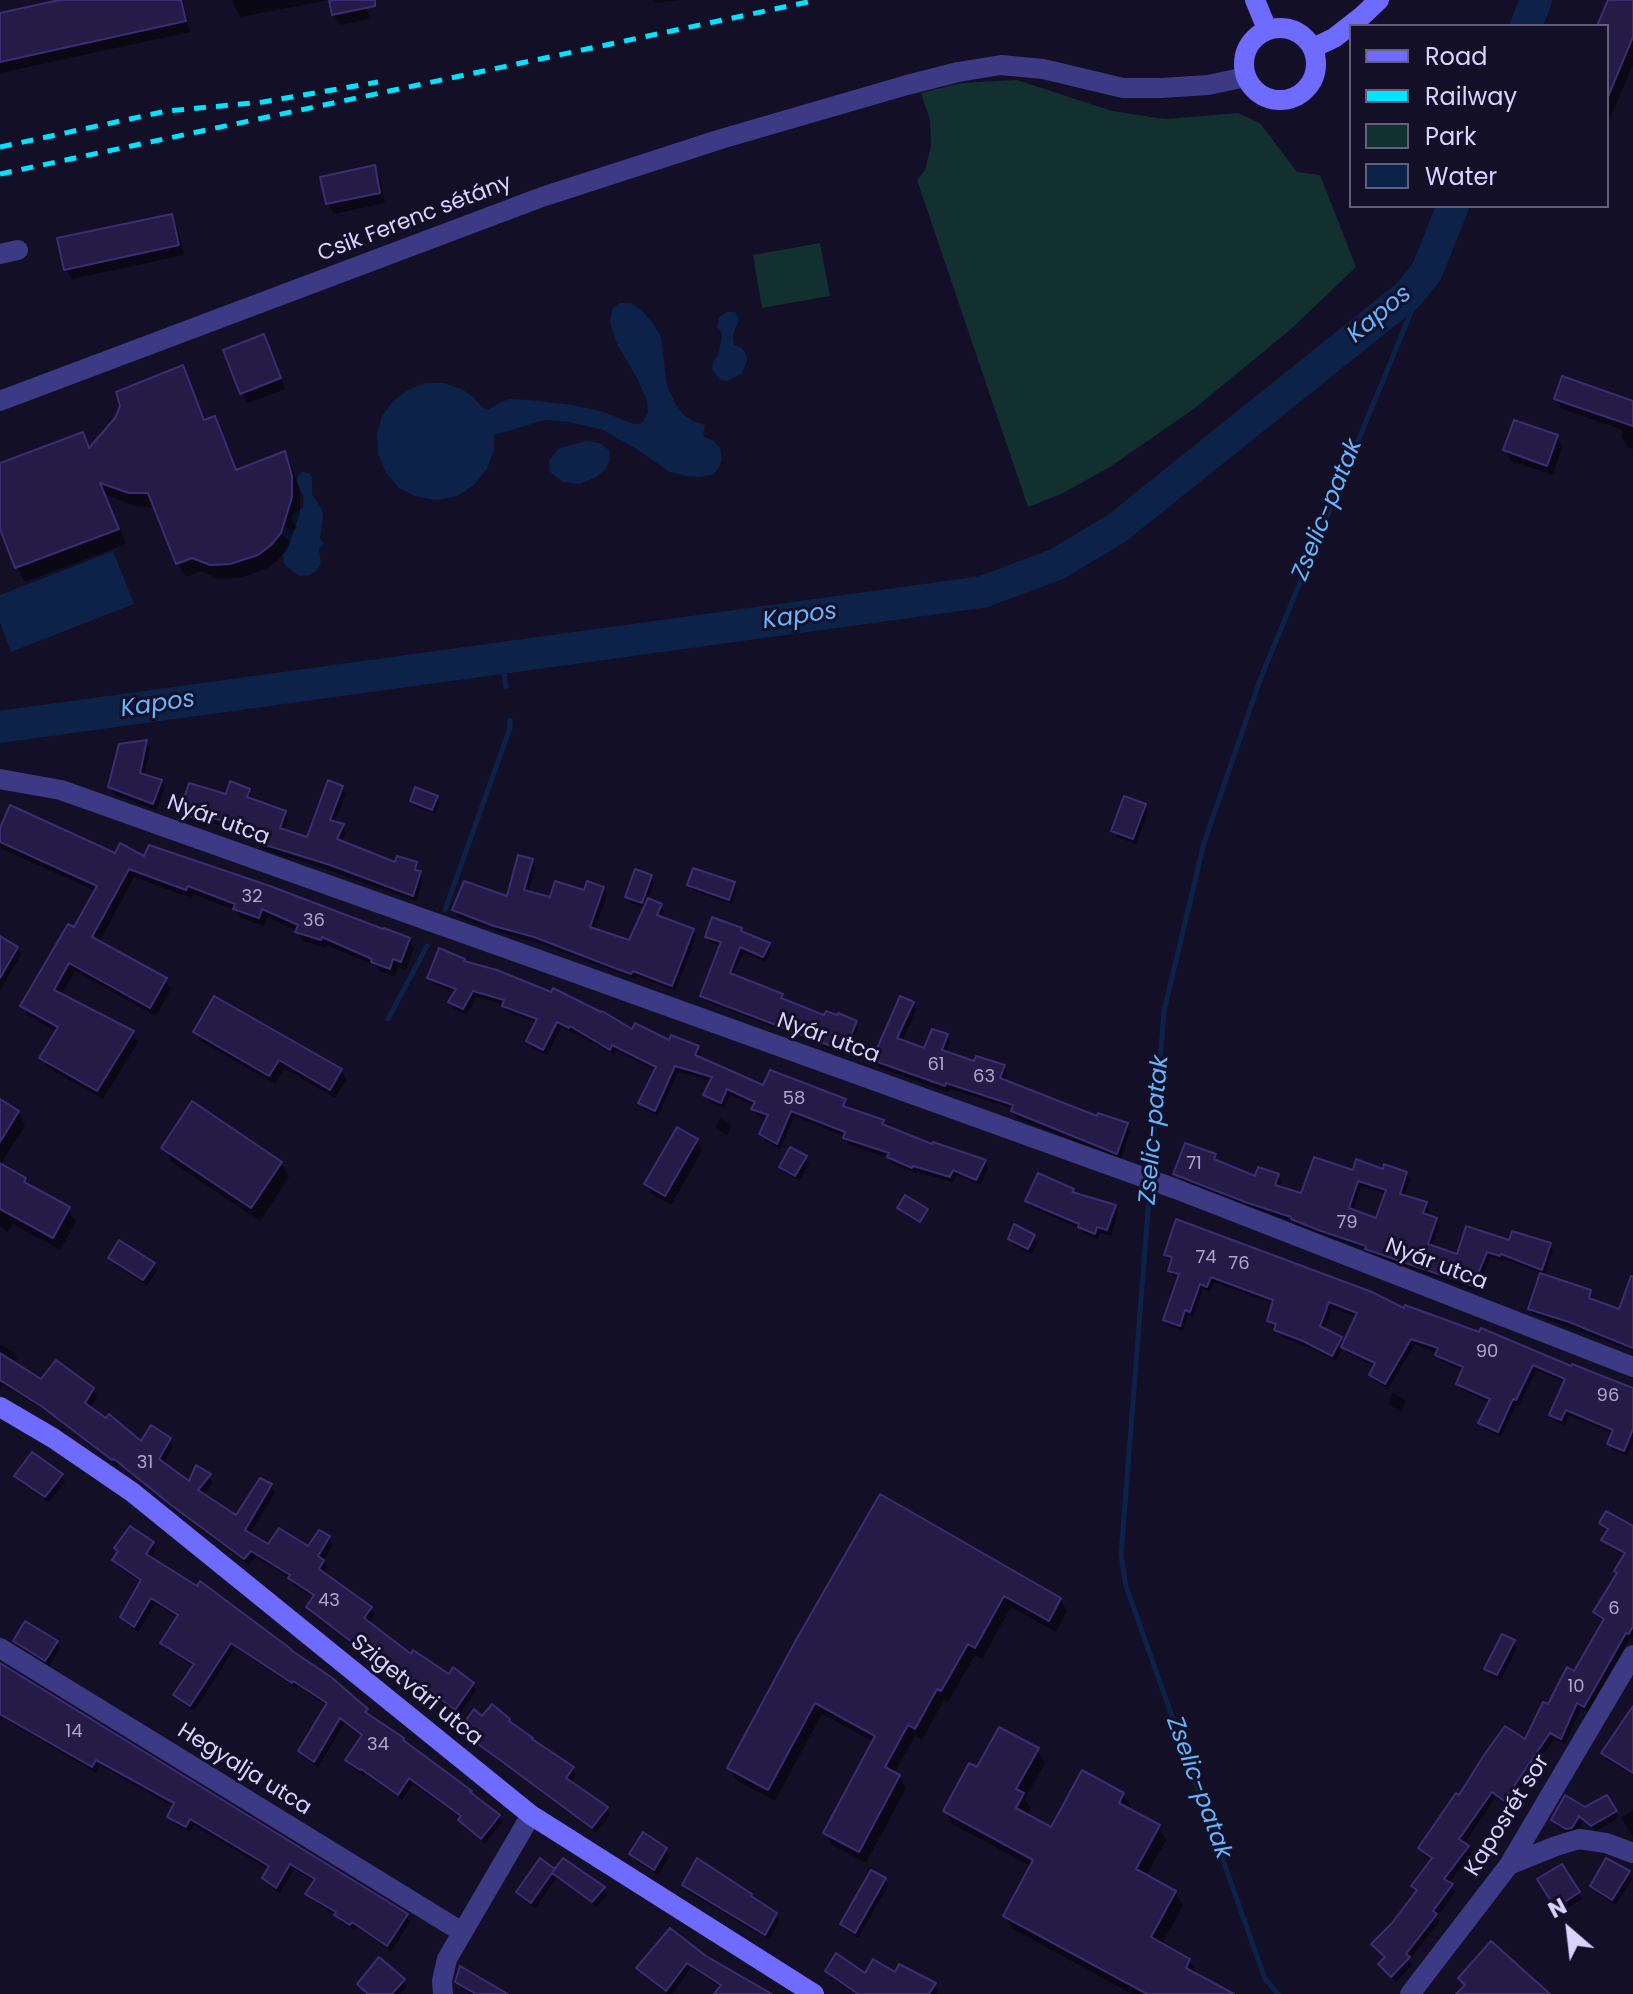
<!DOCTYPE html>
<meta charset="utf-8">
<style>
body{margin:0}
#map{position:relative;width:1633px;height:1994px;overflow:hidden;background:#130f26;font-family:Poppins,sans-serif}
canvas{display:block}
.legend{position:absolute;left:1349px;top:24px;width:260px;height:184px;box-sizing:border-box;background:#130f26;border:2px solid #625e7d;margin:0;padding:10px 14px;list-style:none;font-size:24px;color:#d9d4ff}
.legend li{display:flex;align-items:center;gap:16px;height:40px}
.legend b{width:40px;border:2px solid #625e7d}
.north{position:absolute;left:1529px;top:1890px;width:80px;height:80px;-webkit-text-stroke:6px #130f26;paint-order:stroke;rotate:332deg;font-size:22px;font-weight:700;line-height:32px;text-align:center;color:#d9d4ff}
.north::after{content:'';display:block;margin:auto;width:28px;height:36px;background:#d9d4ff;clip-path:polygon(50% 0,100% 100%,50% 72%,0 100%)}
</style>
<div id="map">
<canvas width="1633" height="1994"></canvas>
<ul class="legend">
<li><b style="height:10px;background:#6f6bff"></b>Road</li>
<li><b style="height:10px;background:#00e5ff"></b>Railway</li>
<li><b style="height:22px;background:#12302f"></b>Park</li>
<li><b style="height:22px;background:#0c2248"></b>Water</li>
</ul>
<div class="north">N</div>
</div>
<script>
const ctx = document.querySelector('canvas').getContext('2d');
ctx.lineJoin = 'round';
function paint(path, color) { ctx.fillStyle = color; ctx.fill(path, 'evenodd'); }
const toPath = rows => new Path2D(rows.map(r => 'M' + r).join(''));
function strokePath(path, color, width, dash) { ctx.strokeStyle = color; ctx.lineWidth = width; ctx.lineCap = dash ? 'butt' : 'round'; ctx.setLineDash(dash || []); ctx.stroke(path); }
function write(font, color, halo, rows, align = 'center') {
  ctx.font = font + ' Poppins,sans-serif'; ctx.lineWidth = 6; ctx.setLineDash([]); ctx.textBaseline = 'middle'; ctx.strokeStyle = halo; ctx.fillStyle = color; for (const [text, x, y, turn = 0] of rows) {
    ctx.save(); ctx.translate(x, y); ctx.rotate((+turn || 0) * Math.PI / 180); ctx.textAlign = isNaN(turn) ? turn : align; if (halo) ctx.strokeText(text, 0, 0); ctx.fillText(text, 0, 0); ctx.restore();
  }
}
paint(toPath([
 [1017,80,1112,111,1165,119,1238,113,1260,123,1297,172,1320,175,1356,267,1291,329,1195,408,1110,467,1061,494,1028,507,917,180,925,170,931,146,930,120,921,93,961,83],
 [820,243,830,296,762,308,753,255]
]), '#12302f');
paint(toPath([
 [619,303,631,303,641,310,652,322,661,337,667,386,676,405,683,414,693,421,705,425,703,436,714,441,720,448,722,459,719,468,712,475,699,477,684,476,668,471,638,450,603,430,570,422,545,420,494,435,494,450,487,469,474,485,457,496,437,500,417,497,399,488,386,473,378,454,377,434,382,416,393,401,408,390,425,383,444,383,462,389,474,398,483,408,489,409,503,401,511,399,530,400,573,405,601,411,634,424,642,423,648,413,647,401,638,380,616,342,610,322,612,309],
 [727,312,735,312,739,320,733,335,734,345,741,347,746,354,747,361,742,373,727,381,720,380,712,369,713,361,718,355,722,338,722,333,717,327,719,317],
 [586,441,600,443,609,450,610,459,606,469,596,477,580,484,563,482,550,472,549,461,558,449,570,445],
 [302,472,309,473,312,477,312,494,321,508,323,515,320,538,324,544,319,548,321,564,316,571,309,575,299,576,284,564,283,555,290,542,281,533,284,526,291,531,297,528,291,519,293,513,303,508,304,497,297,483,298,476],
 [113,551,134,604,11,652,0,622,0,595]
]), '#0c2248');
paint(toPath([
 [69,0,183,0,190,32,0,73,0,15],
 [233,0,330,0,240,17,234,6],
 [331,0,366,0,369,19,340,25,334,15],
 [653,0,681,0,655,3],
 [1610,0,1633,0,1633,64,1607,126,1607,26,1599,26],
 [374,167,380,178,385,203,334,214,328,204],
 [171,216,177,226,184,255,72,279,66,269],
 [269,347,285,389,248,403,242,393],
 [182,368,190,382,206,422,214,419,222,433,237,472,284,453,292,467,300,492,300,513,288,548,279,559,266,569,239,578,219,579,201,571,186,577,179,565,202,556,156,507,139,507,106,495,126,544,25,582,17,567,0,523,0,465,82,434,90,449],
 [1556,399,1633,403,1633,449,1627,447,1621,436,1623,430,1562,409],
 [1556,437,1562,447,1553,475,1511,461,1505,450],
 [146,742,150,748,144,776,161,781,165,788,156,810,114,794,110,787],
 [342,788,346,794,334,823,342,825,346,832,341,843,396,864,416,864,423,880,416,901,288,856,287,858,262,848,258,842,260,837,209,822,207,827,185,819,181,813,248,790,252,797,251,801,284,813,288,819,284,831,308,840],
 [436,797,440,803,435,814,415,806,412,801],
 [1144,805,1148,812,1136,844,1117,837,1114,831],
 [0,832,116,855,144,859,408,939,414,949,406,970,398,967,395,977,379,971,376,966,327,945,326,948,303,941,297,931,267,917,264,926,241,918,237,911,193,894,191,898,134,877,99,943,165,980,171,989,156,1016,75,971,60,996,133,1033,138,1042,103,1099,47,1067,42,1058,57,1032,28,1015,23,1006,75,930,96,891,2,849,0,845],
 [532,861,535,868,528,893,551,899,603,888,607,895,594,931,630,943,645,908,631,903,628,897,651,876,654,883,648,900,660,905,664,912,661,918,693,930,696,937,675,991,636,976,635,979,539,943,499,932,458,917,454,910,508,899],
 [734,883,737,888,732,904,692,890,689,885],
 [741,930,743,934,768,944,771,950,766,962,743,952,733,976,782,995,786,1002,826,1017,855,1023,858,1028,847,1056,706,1001,702,995,721,946,710,942,707,937],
 [0,938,17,948,21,955,0,990],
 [464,960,465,963,633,1032,670,1042,698,1047,701,1054,699,1059,764,1088,844,1101,848,1107,847,1110,882,1122,885,1127,934,1147,985,1162,988,1168,980,1185,957,1175,953,1182,917,1172,916,1173,893,1164,889,1158,849,1145,846,1137,794,1116,780,1149,765,1141,761,1134,768,1119,757,1116,754,1109,755,1106,730,1095,724,1108,709,1102,706,1095,712,1081,678,1072,658,1116,644,1109,641,1103,656,1071,616,1050,614,1055,573,1032,573,1033,561,1027,547,1055,532,1048,528,1041,538,1023,508,1012,504,1005,476,996,467,1015,454,1009,451,1002,456,993,433,984,430,978],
 [912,1004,916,1010,902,1042,925,1050,947,1036,950,1042,946,1053,976,1064,1004,1067,1007,1073,1004,1082,1098,1118,1127,1125,1130,1131,1121,1159,1017,1118,1013,1111,1014,1109,950,1089,948,1092,878,1067,875,1060],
 [195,1032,341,1070,346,1080,335,1098,284,1068,275,1084,201,1041],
 [0,1102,18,1112,25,1125,0,1165,25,1180,29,1187,68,1209,76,1222,60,1250,13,1224,8,1232,0,1227],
 [720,1118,732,1126,727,1135,715,1127],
 [696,1140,702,1151,671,1205,652,1194,646,1184],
 [164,1148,281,1163,289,1177,260,1221,172,1162],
 [1214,1156,1218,1162,1256,1179,1278,1175,1281,1181,1279,1188,1302,1196,1354,1173,1384,1171,1406,1173,1410,1179,1404,1197,1425,1204,1429,1210,1427,1216,1436,1220,1439,1225,1432,1247,1458,1256,1510,1242,1550,1245,1553,1251,1544,1277,1590,1292,1593,1298,1592,1301,1620,1312,1633,1274,1633,1351,1533,1314,1530,1309,1542,1273,1504,1259,1503,1261,1490,1257,1476,1291,1373,1255,1368,1250,1323,1235,1296,1225,1294,1222,1250,1207,1179,1179,1176,1173],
 [1361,1186,1387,1194,1377,1220,1353,1212],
 [805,1158,809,1164,799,1181,785,1173,782,1167],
 [1073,1190,1075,1195,1115,1207,1118,1213,1111,1236,1100,1233,1098,1239,1084,1234,1081,1229,1031,1207,1027,1201],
 [1034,1236,1037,1243,1032,1254,1014,1246,1010,1239],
 [1166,1255,1405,1311,1633,1388,1633,1442,1627,1456,1613,1450,1609,1444,1614,1434,1569,1415,1565,1426,1555,1421,1551,1415,1566,1382,1536,1370,1519,1405,1517,1404,1501,1437,1484,1429,1481,1423,1490,1403,1462,1390,1458,1384,1464,1371,1441,1361,1437,1355,1438,1353,1415,1344,1388,1389,1375,1381,1371,1375,1376,1367,1347,1353,1343,1347,1336,1361,1308,1347,1280,1336,1276,1330,1277,1328,1272,1327,1269,1320,1274,1304,1214,1282,1210,1292,1203,1289,1193,1317,1188,1315,1183,1331,1169,1326,1166,1320,1180,1279,1174,1277,1170,1271,1173,1262,1170,1261],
 [1332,1308,1357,1317,1344,1345,1340,1339,1324,1330],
 [110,1258,153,1264,157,1270,147,1286,114,1264],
 [0,1345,13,1352,17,1359,14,1364,42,1381,93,1390,97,1397,90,1408,141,1444,169,1440,173,1447,163,1464,190,1484,209,1476,213,1483,203,1496,236,1518,271,1486,275,1493,249,1535,269,1547,309,1549,329,1538,333,1545,323,1561,327,1568,323,1574,370,1608,374,1615,368,1624,412,1657,449,1676,472,1684,476,1691,459,1715,425,1690,421,1697,312,1614,308,1607,314,1598,294,1585,290,1578,255,1557,249,1565,177,1512,118,1464,117,1466,47,1412,3,1385,0,1389],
 [1393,1393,1406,1401,1401,1412,1388,1404],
 [61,1475,65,1482,49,1502,20,1482,17,1476],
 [881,1497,1060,1599,1067,1611,1056,1632,1011,1607,982,1659,975,1655,948,1702,944,1700,922,1740,915,1736,894,1774,899,1776,906,1788,866,1863,832,1845,825,1833,874,1742,822,1714,775,1801,736,1780,729,1768],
 [1601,1523,1633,1528,1633,1638,1630,1638,1588,1712,1581,1708,1565,1744,1554,1739,1508,1806,1496,1797,1463,1845,1468,1847,1471,1854,1448,1884,1455,1892,1437,1918,1439,1922,1409,1960,1412,1965,1396,1982,1384,1971,1380,1964,1386,1959,1374,1944,1394,1924,1417,1893,1414,1886,1432,1860,1424,1855,1420,1848,1459,1798,1525,1742,1549,1707,1575,1673,1604,1622,1599,1619,1595,1612,1619,1574,1625,1556,1608,1546,1604,1540,1608,1532,1605,1530],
 [152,1544,156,1550,150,1559,366,1710,370,1718,498,1816,502,1822,485,1844,464,1827,460,1820,462,1819,413,1784,402,1800,365,1774,364,1776,351,1767,347,1760,363,1737,344,1724,318,1767,304,1758,300,1752,327,1706,297,1686,296,1688,235,1648,194,1711,180,1702,176,1695,195,1667,166,1649,163,1643,178,1618,155,1604,138,1632,126,1624,122,1617,142,1583,118,1567,114,1560],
 [15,1641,56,1642,60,1648,49,1666,19,1647],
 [1513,1642,1517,1648,1501,1680,1490,1675,1487,1669],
 [0,1666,406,1915,410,1922,391,1951,356,1927,354,1930,340,1921,337,1916,312,1900,308,1894,315,1882,294,1869,280,1893,268,1885,264,1878,269,1870,194,1825,190,1832,173,1823,169,1817,174,1807,100,1765,96,1773,3,1718,2,1720,0,1719],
 [1633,1709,1633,1775,1607,1760,1603,1753],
 [482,1719,509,1720,512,1726,573,1769,576,1775,570,1783,606,1808,610,1814,596,1833,465,1736,461,1730],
 [1037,1750,1045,1763,1025,1799,1031,1808,1026,1816,1052,1830,1123,1794,1131,1807,1129,1810,1158,1826,1166,1840,1146,1876,1175,1892,1183,1906,1161,1945,1189,1960,1197,1974,1229,1994,1132,1994,1013,1929,1005,1916,1032,1867,953,1824,945,1811,977,1770],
 [1606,1798,1618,1816,1615,1820,1596,1831,1583,1821,1575,1834,1571,1835,1557,1827,1553,1820,1585,1809],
 [1633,1810,1633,1837,1621,1817],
 [666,1850,670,1856,658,1875,635,1861,631,1854],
 [1562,1866,1582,1899,1560,1913,1540,1880],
 [554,1870,604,1888,607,1895,597,1907,556,1878,535,1908,522,1899,519,1892],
 [1628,1872,1632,1879,1616,1905,1596,1893,1592,1886],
 [885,1880,888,1886,858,1938,846,1930,842,1924],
 [685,1885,751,1895,754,1900,774,1915,762,1936,688,1892],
 [777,1917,779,1921,769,1940,765,1938],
 [705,1958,767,1994,717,1994,722,1988,691,1968,672,1994,667,1994,642,1974,638,1968],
 [827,1971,865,1976,896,1975,934,1985,938,1991,936,1994,855,1994,831,1978],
 [403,1980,407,1987,400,1994,366,1994,359,1985],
 [457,1982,500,1994,471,1994,461,1989]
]), '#0007');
strokePath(toPath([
 [502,658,506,687],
 [445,910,510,728,510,720],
 [388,1019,427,946],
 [1151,1175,1164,1011,1204,843,1260,680,1416,300,1420,282],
 [1150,1185,1121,1555,1126,1586,1265,1979,1278,1994]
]), '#0c2248', 5);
strokePath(toPath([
 [1526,26,1536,0],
 [0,727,982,592,1057,564,1117,528,1409,294,1427,271,1453,206]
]), '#0c2248', 32);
const building = toPath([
 [59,0,181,0,186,21,0,62,0,13,59,0],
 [329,0,375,0,375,6,332,15,329,0],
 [1608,0,1633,0,1633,37,1607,99,1607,26,1597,26,1608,0],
 [375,165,380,193,326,204,320,177,375,165],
 [172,214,179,245,64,270,57,238,172,214],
 [264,334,281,378,240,394,223,350,264,334],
 [183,365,204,420,215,416,236,470,285,451,292,476,292,497,281,533,271,545,258,555,230,564,210,565,192,558,176,564,148,493,129,493,100,483,119,529,15,568,0,529,0,463,83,432,89,448,115,418,120,406,116,392,183,365],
 [1562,376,1633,401,1633,426,1554,399,1562,376],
 [1514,420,1558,435,1547,466,1503,450,1514,420],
 [147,740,140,773,162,780,153,804,108,787,119,744,147,740],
 [328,780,343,786,330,820,344,824,337,839,395,862,397,856,417,862,415,870,421,871,413,896,330,865,256,842,260,832,206,816,204,821,179,813,189,783,226,794,230,781,250,789,247,797,286,811,280,828,307,837,328,780],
 [415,787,438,796,432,810,410,801,415,787],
 [1124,796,1146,804,1133,839,1111,831,1124,796],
 [10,805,115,853,120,843,144,856,149,845,270,886,383,929,384,928,410,938,401,962,393,959,390,969,371,962,372,959,322,937,321,940,295,932,298,925,262,909,259,918,233,909,235,904,188,886,186,890,129,869,92,937,167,978,150,1008,69,963,54,990,134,1031,97,1091,39,1058,58,1027,20,1006,68,924,74,927,97,886,0,842,0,828,10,805],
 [518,855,533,859,524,890,550,897,555,881,584,890,587,881,604,887,590,927,629,940,648,898,662,904,657,915,694,929,672,986,633,971,631,974,612,967,534,937,494,926,452,910,464,881,507,896,518,855],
 [693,868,735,882,729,900,687,885,693,868],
 [635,869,652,875,642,903,625,897,635,869],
 [712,917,742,928,741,931,770,943,763,957,740,947,730,973,783,994,781,998,824,1015,826,1011,837,1015,838,1013,857,1021,844,1051,700,996,721,942,705,937,712,917],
 [0,936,18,947,0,978,0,936],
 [439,948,465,959,464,961,497,970,551,992,553,988,601,1012,602,1011,632,1029,635,1023,669,1040,671,1035,699,1046,695,1055,763,1085,770,1070,846,1099,843,1106,884,1120,882,1124,932,1144,933,1142,986,1160,976,1180,953,1170,950,1177,913,1166,912,1168,887,1157,889,1153,843,1138,845,1132,791,1111,777,1144,759,1134,768,1115,751,1109,755,1102,727,1089,721,1103,703,1095,712,1077,675,1066,655,1111,638,1103,656,1067,612,1045,610,1050,570,1026,569,1028,557,1022,543,1050,526,1041,537,1019,502,1006,504,1000,473,991,463,1009,448,1002,456,989,427,978,439,948],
 [214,996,342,1069,330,1090,279,1060,269,1076,193,1032,214,996],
 [900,996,914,1002,897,1038,924,1048,932,1029,948,1034,942,1050,974,1061,976,1056,1005,1065,1000,1078,1097,1116,1098,1113,1128,1123,1117,1154,1011,1111,1013,1105,946,1083,945,1086,872,1060,900,996],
 [0,1099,19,1111,0,1142,0,1099],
 [192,1101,282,1162,251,1208,161,1148,192,1101],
 [677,1127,698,1139,665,1196,644,1184,677,1127],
 [1185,1143,1216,1154,1214,1159,1255,1176,1258,1167,1279,1174,1275,1185,1301,1193,1314,1157,1353,1170,1356,1159,1383,1169,1384,1164,1407,1172,1400,1194,1427,1202,1423,1213,1437,1218,1428,1244,1457,1254,1466,1226,1509,1240,1512,1231,1551,1243,1542,1270,1501,1254,1500,1256,1487,1252,1473,1286,1368,1250,1365,1249,1366,1246,1318,1230,1291,1219,1291,1217,1245,1202,1173,1174,1185,1143],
 [1358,1181,1386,1190,1376,1218,1349,1208,1358,1181],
 [790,1147,807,1156,795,1176,779,1167,790,1147],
 [0,1163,26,1178,24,1182,70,1207,53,1238,0,1209,0,1163],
 [1038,1173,1074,1189,1072,1192,1116,1205,1107,1230,1097,1227,1095,1234,1078,1227,1079,1224,1025,1201,1038,1173],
 [905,1195,928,1209,920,1222,897,1208,905,1195],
 [1176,1219,1372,1292,1404,1308,1405,1305,1479,1332,1481,1328,1571,1366,1572,1364,1633,1388,1633,1429,1624,1451,1607,1444,1613,1430,1566,1410,1561,1420,1549,1415,1565,1379,1533,1365,1516,1400,1513,1399,1498,1432,1478,1423,1490,1399,1456,1384,1463,1367,1435,1355,1438,1348,1411,1339,1385,1384,1369,1375,1375,1363,1341,1347,1357,1313,1329,1302,1320,1326,1342,1337,1332,1356,1303,1341,1274,1330,1276,1324,1267,1321,1273,1300,1211,1277,1207,1287,1200,1284,1190,1312,1185,1310,1180,1326,1163,1320,1179,1274,1168,1271,1172,1257,1164,1255,1176,1219],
 [1014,1224,1035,1235,1028,1249,1008,1239,1014,1224],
 [119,1240,155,1263,143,1280,108,1258,119,1240],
 [1540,1273,1591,1290,1589,1298,1619,1309,1631,1276,1633,1276,1633,1348,1569,1322,1528,1309,1540,1273],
 [0,1353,41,1379,56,1360,94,1388,85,1403,106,1418,109,1414,141,1441,151,1425,171,1438,159,1459,189,1481,196,1465,211,1474,198,1490,236,1515,260,1478,272,1484,245,1530,268,1544,279,1528,308,1546,319,1530,330,1536,318,1556,324,1560,319,1569,372,1607,364,1618,411,1654,413,1650,449,1674,453,1667,474,1683,455,1710,421,1684,417,1692,306,1607,314,1595,288,1578,290,1575,251,1551,244,1559,171,1505,114,1459,112,1460,41,1406,0,1380,0,1353],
 [32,1452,63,1474,45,1497,14,1476,32,1452],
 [880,1494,1061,1598,1049,1621,1004,1596,975,1648,968,1644,941,1691,937,1689,915,1729,908,1725,885,1767,900,1775,859,1852,823,1833,875,1736,815,1703,768,1790,727,1768,796,1640,880,1494],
 [1606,1511,1633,1526,1633,1626,1629,1634,1626,1633,1584,1707,1577,1703,1561,1739,1550,1733,1504,1801,1492,1792,1459,1839,1469,1846,1444,1879,1453,1884,1433,1911,1437,1914,1406,1954,1410,1957,1391,1977,1378,1964,1385,1957,1371,1944,1392,1923,1417,1890,1411,1886,1432,1858,1418,1848,1456,1793,1459,1795,1484,1755,1505,1726,1525,1739,1543,1702,1548,1704,1567,1667,1574,1671,1604,1619,1593,1612,1617,1573,1614,1571,1625,1553,1601,1540,1608,1529,1599,1523,1606,1511],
 [130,1526,154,1542,146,1554,197,1586,200,1581,291,1649,291,1650,331,1677,368,1709,365,1712,404,1738,403,1740,472,1791,470,1792,500,1815,481,1839,458,1820,461,1816,409,1778,398,1795,361,1769,360,1770,345,1760,362,1735,340,1718,314,1762,298,1751,327,1703,293,1681,292,1683,231,1643,190,1706,173,1695,194,1664,160,1643,178,1615,151,1598,134,1627,120,1617,141,1580,112,1560,118,1551,114,1548,130,1526],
 [25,1621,58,1641,45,1661,13,1641,25,1621],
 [1502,1634,1515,1640,1497,1675,1484,1669,1502,1634],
 [0,1663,408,1914,387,1946,352,1922,350,1925,334,1915,336,1912,305,1894,315,1879,290,1864,276,1888,262,1878,269,1866,190,1819,186,1827,167,1817,174,1803,96,1760,92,1767,0,1714,0,1663],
 [492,1704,510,1719,509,1721,533,1738,532,1739,574,1767,566,1778,608,1807,592,1828,459,1730,474,1709,482,1716,492,1704],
 [1633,1706,1633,1773,1601,1753,1633,1706],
 [999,1727,1039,1748,1016,1789,1024,1793,1016,1808,1051,1827,1082,1770,1124,1793,1119,1803,1160,1825,1136,1869,1176,1891,1151,1937,1190,1959,1186,1968,1234,1994,1147,1994,1003,1916,1033,1860,943,1811,969,1763,977,1767,999,1727],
 [1565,1795,1585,1807,1607,1795,1617,1811,1591,1826,1579,1816,1572,1828,1566,1829,1551,1820,1565,1795],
 [643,1832,667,1848,654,1870,629,1854,643,1832],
 [540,1858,555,1869,553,1871,563,1858,605,1887,592,1902,552,1873,531,1903,516,1892,540,1858],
 [697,1858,752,1894,751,1896,777,1913,765,1935,682,1885,697,1858],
 [1606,1858,1630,1871,1612,1900,1590,1886,1606,1858],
 [1562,1864,1580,1892,1555,1908,1537,1879,1562,1864],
 [871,1870,886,1878,855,1933,840,1924,871,1870],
 [670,1928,706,1956,772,1994,714,1994,721,1985,687,1963,666,1991,636,1968,670,1928],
 [1491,1941,1550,1994,1456,1994,1465,1985,1458,1978,1491,1941],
 [836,1953,865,1973,873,1959,895,1972,899,1964,936,1983,929,1994,858,1994,825,1971,836,1953],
 [379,1957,405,1979,392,1994,368,1994,357,1984,379,1957],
 [460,1966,508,1994,476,1994,455,1982,460,1966]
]);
paint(building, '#241b47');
strokePath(building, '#3b2d73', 2);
strokePath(toPath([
 [0,254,18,250],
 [0,401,542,197,721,139,907,85,958,72,1001,65,1043,69,1123,88,1161,88,1208,85,1246,77],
 [0,779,61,790,573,972,1176,1189,1633,1367],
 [0,1648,462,1932],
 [1509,1865,1556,1846,1579,1839,1606,1843,1633,1853],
 [443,1994,442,1981,447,1959,531,1815],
 [1410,1994,1509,1865,1633,1655]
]), '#3d3a85', 20);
strokePath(toPath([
 [1255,0,1267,29],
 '1244 64a36 36 0 1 1 72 0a36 36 0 1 1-72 0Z',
 [1313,48,1334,38,1361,17,1379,0],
 [0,1407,53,1438,132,1492,531,1815,814,1994]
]), '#6f6bff', 20);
strokePath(toPath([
 [0,147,167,111,263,102,378,82],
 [0,174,817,0]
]), '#00e5ff', 5, [12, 10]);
write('18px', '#aca6d1', null, [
 ["32",252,897],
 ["36",314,921],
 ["61",936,1065],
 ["63",984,1077],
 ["58",794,1099],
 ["71",1194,1164],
 ["79",1347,1223],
 ["74",1206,1258],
 ["76",1239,1264],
 ["90",1487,1352],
 ["96",1608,1396],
 ["31",145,1463],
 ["43",329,1601],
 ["6",1614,1609],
 ["10",1576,1687],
 ["14",74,1732],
 ["34",378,1745]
]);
write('22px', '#d9d4ff', '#130f26', [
 ["Csik Ferenc sétány",415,219,-21],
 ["Nyár utca",218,821,20],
 ["Nyár utca",828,1039,20],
 ["Nyár utca",1436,1265,21],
 ["Szigetvári utca",416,1691,39],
 ["Hegyalja utca",244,1770,32],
 ["Kaposrét sor",1508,1816,-58]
]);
write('italic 24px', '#62b6ff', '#130f26', [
 ["Kapos",1380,315,-40],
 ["Zselic-patak",1328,510,-68],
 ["Kapos",800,617,-8],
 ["Kapos",158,705,-8],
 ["Zselic-patak",1155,1130,-85],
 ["Zselic-patak",1198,1788,70]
]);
</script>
